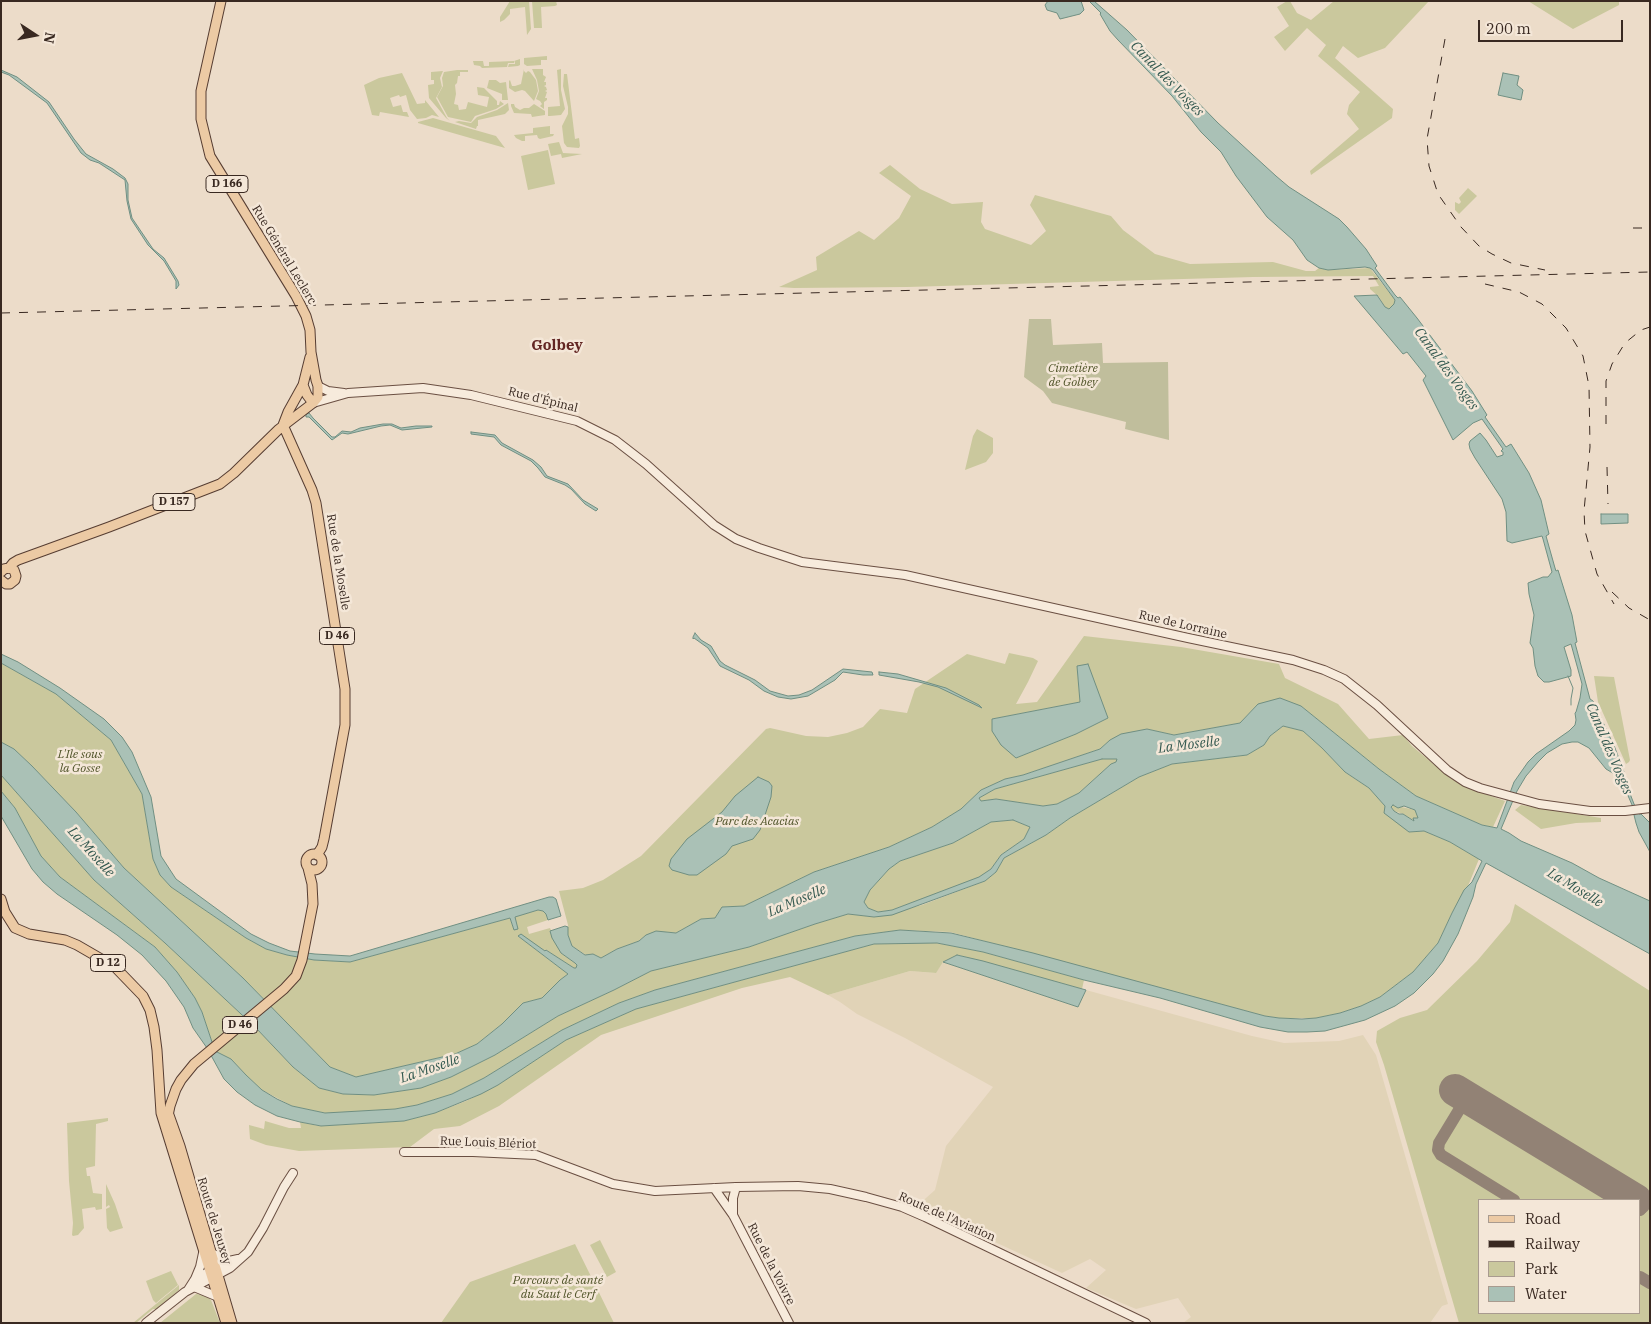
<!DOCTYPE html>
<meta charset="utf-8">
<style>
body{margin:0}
#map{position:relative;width:1651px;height:1324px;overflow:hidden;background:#ecdcc9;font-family:"IBM Plex Serif",serif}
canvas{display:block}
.frame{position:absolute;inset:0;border:2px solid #392921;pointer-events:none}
.legend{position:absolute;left:1478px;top:1199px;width:162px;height:115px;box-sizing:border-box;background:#f4e7d8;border:1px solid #a99b8f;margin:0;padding:6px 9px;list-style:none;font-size:15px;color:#392921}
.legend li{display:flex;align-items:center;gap:10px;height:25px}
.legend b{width:25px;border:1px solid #a99b8f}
.north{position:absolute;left:10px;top:10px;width:50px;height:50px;-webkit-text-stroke:4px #f4e7d8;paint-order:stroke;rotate:101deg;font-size:14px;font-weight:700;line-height:20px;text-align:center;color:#392921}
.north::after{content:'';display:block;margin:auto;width:18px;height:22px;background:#392921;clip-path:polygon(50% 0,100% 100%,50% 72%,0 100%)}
.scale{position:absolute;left:1478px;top:20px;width:145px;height:22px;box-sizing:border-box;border:2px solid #392921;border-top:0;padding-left:6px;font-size:15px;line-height:18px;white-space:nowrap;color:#392921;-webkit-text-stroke:4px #f4e7d8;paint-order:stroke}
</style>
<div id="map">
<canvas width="1651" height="1324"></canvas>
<div class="frame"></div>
<ul class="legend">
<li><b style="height:6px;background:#eccaa4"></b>Road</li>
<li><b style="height:6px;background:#392921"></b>Railway</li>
<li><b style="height:14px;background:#cac89d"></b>Park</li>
<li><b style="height:14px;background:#aac1b6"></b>Water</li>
</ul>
<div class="north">N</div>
<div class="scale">200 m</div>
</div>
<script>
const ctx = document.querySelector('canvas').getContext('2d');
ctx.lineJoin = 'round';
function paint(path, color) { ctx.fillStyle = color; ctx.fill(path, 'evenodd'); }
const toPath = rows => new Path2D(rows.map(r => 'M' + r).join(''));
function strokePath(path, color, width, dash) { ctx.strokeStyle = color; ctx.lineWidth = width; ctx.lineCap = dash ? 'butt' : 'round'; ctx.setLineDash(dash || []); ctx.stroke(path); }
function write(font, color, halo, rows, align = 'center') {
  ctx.font = font + ' "IBM Plex Serif",serif'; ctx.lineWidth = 5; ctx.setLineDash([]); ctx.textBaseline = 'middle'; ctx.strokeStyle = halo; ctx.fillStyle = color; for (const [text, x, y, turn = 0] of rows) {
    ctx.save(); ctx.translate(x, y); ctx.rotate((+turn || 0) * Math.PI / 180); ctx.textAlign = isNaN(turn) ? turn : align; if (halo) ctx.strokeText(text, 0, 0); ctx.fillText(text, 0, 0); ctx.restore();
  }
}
paint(toPath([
 [943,962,1078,1007,1086,990,1252,1036,1284,1043,1339,1041,1363,1035,1376,1055,1448,1304,1442,1306,1430,1323,1183,1323,1191,1317,1178,1298,1136,1309,1086,1288,1106,1270,1090,1259,1062,1273,917,1206,935,1190,946,1146,993,1087,905,1038,857,1014,840,1002,828,995,910,971,935,973]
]), '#e1d3b7');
paint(toPath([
 [510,1,529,1,531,29,527,35,525,7,510,9,510,14,504,20,500,22,500,17],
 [532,1,556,1,557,5,555,6,541,7,542,28,534,28],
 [1287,1,1290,1,1297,13,1311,20,1334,1,1429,1,1385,48,1358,58,1343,46,1335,58,1393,109,1392,118,1311,175,1310,171,1359,129,1347,114,1349,105,1360,92,1318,56,1326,45,1307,28,1285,51,1274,37,1289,26,1277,7],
 [1528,1,1619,1,1619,5,1573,29],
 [547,56,547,60,541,60,541,65,527,66,524,64,524,58],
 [520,59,520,65,518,66,508,67,509,64,515,64,515,60,514,63,508,63,507,67,482,68,480,66,474,65,473,61,483,61,484,66,489,66,489,62,514,61],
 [524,69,524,71,526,73,528,71,530,72,536,80,538,91,534,101,525,91,522,90,515,92,509,88,509,81,510,80,512,86,515,86,521,84],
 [532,69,543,69,543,75,546,77,544,82,546,82,546,85,544,86,546,87,547,90,545,91,547,92,545,98,547,98,547,100,544,102,544,109,540,106,542,104,540,101,536,99,539,91,537,80],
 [561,69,561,90,565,109,561,115,550,116,548,116,548,107,560,106,557,70],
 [457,70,468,70,468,72,460,72,460,76,458,76,457,83,455,85,456,94,454,104,458,105,459,110,466,109,468,102,487,107,489,97,478,95,477,87,484,88,497,101,497,105,499,105,500,101,504,104,496,109,475,116,471,122,448,117,437,97,443,86,442,78,444,72],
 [443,71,440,78,442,87,436,98,447,118,450,121,446,118,429,98,428,85,434,84,434,80,431,80,431,72],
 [402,73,417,104,425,103,425,100,439,117,432,115,426,118,417,119,410,110,406,95,400,97,399,95,390,98,393,107,401,105,403,112,407,112,409,117,380,112,379,116,372,115,364,85,379,78],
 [564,74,567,74,575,139,579,138,580,146,579,148,567,147,564,143,562,126,568,114,568,107,563,86],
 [489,80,496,80,500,83,506,82,508,100,502,100,502,94,487,88],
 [508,103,509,110,505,114,478,120,478,126,477,126,476,129,455,122,459,121,471,123,477,117,497,110],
 [511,104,514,104,515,107,520,110,524,108,529,108,534,104,545,111,545,115,532,117,531,114,514,113,511,106],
 [433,118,496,136,505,148,418,123,418,122],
 [550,126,550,134,554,134,553,136,540,139,538,138,537,135,525,136,525,141,522,141,516,138,514,135,533,133,533,128],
 [559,142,563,153,582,154,562,158,561,154,551,156,548,144],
 [548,150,555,184,528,190,521,156],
 [890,165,920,189,952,204,983,202,981,222,985,229,1031,245,1046,231,1030,205,1035,195,1111,216,1123,230,1155,254,1190,264,1273,262,1306,271,1315,271,1319,268,1328,270,1370,268,1395,300,1394,304,1389,309,1385,307,1379,297,1370,289,1370,287,1379,286,1373,276,1253,277,907,287,794,288,779,287,817,270,816,257,859,231,874,240,899,218,911,196,879,173],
 [1468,188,1477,196,1459,214,1455,210,1455,202,1459,204,1461,202,1459,198],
 [977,429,993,438,993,453,986,462,965,470,973,436],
 [1084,636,1181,647,1279,664,1285,678,1338,704,1369,739,1403,735,1412,746,1450,778,1466,787,1505,801,1493,827,1482,825,1416,796,1379,769,1301,706,1258,704,1240,723,1174,735,1147,729,1110,740,1100,749,1023,775,1005,779,981,790,961,809,932,827,889,847,814,872,744,906,723,907,715,918,701,919,676,933,669,932,646,935,639,941,617,949,601,958,593,954,586,955,572,946,568,935,568,925,559,891,583,888,603,880,641,856,766,729,770,728,806,736,828,737,847,733,863,727,880,709,907,713,915,689,967,654,1005,664,1009,653,1033,658,1038,661,1028,682,1016,704,1037,702],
 [1077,666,1108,718,1076,734,1016,758,992,719,1080,702],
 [1,663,56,694,111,740,142,794,153,859,160,875,171,887,246,938,266,949,287,955,314,960,350,962,510,918,514,930,514,917,538,910,543,911,546,914,548,920,527,927,529,934,550,928,561,953,575,963,577,965,576,968,574,968,546,950,545,951,518,936,568,974,560,980,542,998,523,1003,502,1024,477,1044,455,1054,356,1077,330,1067,243,978,124,868,76,812,32,766,14,749,1,742],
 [1594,676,1614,677,1630,760,1629,762,1626,764,1598,702],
 [1283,726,1303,731,1322,748,1345,772,1369,788,1409,832,1424,831,1450,842,1479,859,1468,886,1452,913,1438,943,1413,972,1380,997,1361,1006,1340,1013,1316,1018,1279,1018,1265,1016,973,938,950,932,900,930,855,936,655,990,619,1003,562,1030,484,1078,452,1094,417,1105,395,1109,347,1113,325,1113,292,1106,262,1090,246,1075,231,1059,215,1051,202,1012,195,998,177,972,155,947,60,877,41,856,15,808,1,791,1,775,94,880,165,943,256,1028,293,1067,319,1088,343,1094,374,1095,420,1088,451,1077,495,1055,558,1016,614,990,651,971,749,947,815,924,848,914,874,917,922,905,985,881,996,872,1004,858,1046,835,1070,818,1139,777,1172,764,1247,755,1264,745,1270,736],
 [1102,759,1117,759,1116,762,1111,764,1079,793,1057,804,1043,806,996,799,981,801,979,798,995,789],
 [1393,805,1415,810,1418,816,1418,818,1415,821,1403,814,1394,811,1391,807],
 [1521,805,1601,818,1601,822,1576,823,1541,829,1515,810],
 [1013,820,1030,827,1024,839,1001,855,991,869,979,878,892,910,878,912,868,908,864,902,870,890,889,869,900,861,953,843,991,822],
 [1515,904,1650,991,1650,1323,1459,1323,1384,1065,1376,1042,1377,1031,1400,1018,1427,1010,1477,961,1510,922],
 [1640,1200,1640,1313,1480,1313,1480,1200],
 [909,943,937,943,983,952,1084,980,1082,989,958,955,943,962,936,973,910,971,828,995,790,977,742,988,601,1035,499,1106,460,1126,434,1129,410,1147,299,1151,266,1145,250,1139,249,1125,264,1129,265,1121,289,1128,301,1128,300,1122,319,1126,404,1121,435,1113,466,1101,498,1085,566,1040,636,1009,874,944],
 [108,1118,108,1121,96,1124,95,1166,86,1168,87,1176,90,1176,93,1193,102,1194,102,1209,96,1210,95,1207,82,1209,84,1228,78,1235,73,1236,72,1235,73,1223,69,1181,67,1123],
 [106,1184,115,1204,123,1228,110,1232,107,1228,106,1209,110,1207,109,1205,106,1207],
 [600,1240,616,1272,607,1277,590,1245],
 [575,1244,614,1323,441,1323,470,1282],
 [171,1271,178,1285,156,1303,153,1300,146,1281],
 [179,1285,179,1290,160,1307,157,1309,153,1309,136,1323,133,1323],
 [196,1294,205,1295,211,1300,220,1323,160,1323]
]), '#cac89d');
paint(toPath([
 [1029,319,1051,319,1053,345,1102,343,1103,363,1168,362,1169,440,1125,429,1126,422,1052,403,1043,391,1024,377]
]), '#c0be9c');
const water = toPath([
 [1048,1,1081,1,1084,10,1080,14,1060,19,1057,13,1047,10,1045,5,1048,1],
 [1089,1,1094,1,1127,30,1218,123,1276,176,1289,187,1339,219,1347,227,1366,249,1377,266,1375,268,1395,295,1398,298,1400,297,1417,318,1472,391,1487,415,1485,417,1506,447,1511,444,1529,473,1541,500,1549,534,1546,536,1555,568,1556,571,1558,570,1572,615,1577,642,1575,643,1590,699,1593,701,1615,748,1624,772,1622,773,1634,804,1639,814,1641,814,1650,823,1650,852,1639,832,1636,823,1634,815,1636,814,1619,775,1616,775,1606,769,1589,748,1578,742,1572,742,1562,744,1547,753,1538,762,1526,776,1517,791,1501,829,1509,833,1521,841,1572,863,1599,878,1650,901,1650,954,1486,863,1476,884,1473,897,1458,934,1443,961,1433,974,1414,993,1395,1006,1365,1020,1325,1031,1307,1032,1288,1032,1260,1027,1160,998,1084,980,983,952,937,943,874,944,636,1009,566,1040,498,1085,481,1094,435,1113,404,1121,321,1126,300,1122,277,1116,255,1105,237,1092,224,1079,207,1048,193,1028,184,1007,166,981,142,955,117,935,57,894,43,882,32,869,1,816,1,791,15,808,41,856,60,877,155,947,177,972,195,998,202,1012,215,1051,231,1059,246,1075,262,1090,277,1099,292,1106,325,1113,395,1109,417,1105,452,1094,484,1078,562,1030,619,1003,655,990,855,936,900,930,951,933,1033,953,1265,1016,1279,1018,1302,1019,1316,1018,1340,1013,1361,1006,1380,997,1413,972,1438,943,1452,913,1464,890,1472,882,1482,861,1450,842,1424,831,1409,832,1384,813,1385,806,1369,788,1345,772,1322,748,1303,731,1283,726,1270,736,1264,745,1247,755,1172,764,1139,777,1070,818,1046,835,1004,858,996,872,985,881,892,915,874,917,848,914,815,924,749,947,651,971,614,990,558,1016,495,1055,451,1077,421,1088,374,1095,343,1094,319,1088,293,1067,256,1028,165,943,94,880,1,775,1,742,14,749,32,766,76,812,124,868,243,978,330,1067,356,1077,455,1054,477,1044,502,1024,523,1003,542,998,560,980,568,974,518,936,521,934,545,951,546,950,574,968,576,968,577,965,575,963,561,953,552,938,550,931,565,926,568,927,568,935,572,946,585,955,593,954,601,958,617,949,639,941,646,935,656,931,676,933,701,919,715,918,722,907,744,906,814,872,889,847,932,827,961,809,981,790,1005,779,1023,775,1100,749,1110,740,1121,734,1147,729,1174,735,1240,723,1258,704,1280,698,1301,706,1379,769,1416,796,1482,825,1497,828,1514,782,1528,762,1536,754,1569,731,1575,725,1576,720,1575,713,1576,712,1580,698,1582,684,1571,644,1564,647,1571,670,1571,676,1549,682,1544,682,1538,676,1535,666,1533,648,1530,643,1534,615,1529,594,1528,583,1543,577,1548,577,1552,572,1543,539,1542,536,1512,543,1507,541,1506,512,1502,499,1475,458,1470,449,1469,444,1470,441,1480,433,1486,440,1497,457,1503,455,1503,452,1501,451,1503,449,1482,419,1473,423,1453,440,1423,380,1426,376,1407,352,1403,354,1354,296,1377,295,1385,307,1389,309,1394,304,1395,300,1373,270,1370,268,1365,267,1328,270,1319,268,1307,260,1293,240,1267,217,1236,176,1221,152,1201,132,1172,96,1118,40,1110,31,1100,14,1101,13,1089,1],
 [1102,759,1117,759,1116,762,1111,764,1079,793,1057,804,1043,806,996,799,981,801,979,798,995,789,1102,759],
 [1393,805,1398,808,1404,806,1415,810,1418,818,1413,818,1414,821,1403,814,1399,814,1394,811,1391,807,1393,805],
 [1013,820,1030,827,1024,839,1001,855,991,869,979,877,892,910,878,912,868,908,864,902,870,890,889,869,900,861,953,843,991,822,1013,820],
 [1,70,17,77,49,102,74,139,86,154,113,169,125,178,128,184,128,200,132,218,153,249,164,258,178,281,179,285,176,289,176,281,164,261,148,245,131,219,127,201,125,180,99,163,90,160,81,153,47,103,9,75,1,72,1,70],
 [1503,73,1519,76,1517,85,1523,90,1521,100,1498,95,1503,73],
 [309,413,313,418,332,437,335,437,342,431,351,432,360,428,383,424,392,424,401,428,416,426,432,426,432,427,402,430,390,425,381,426,348,434,342,433,332,440,309,417,306,417,306,414,309,413],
 [471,432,495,435,502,443,533,460,541,467,547,476,568,484,583,500,598,509,596,511,585,504,571,489,565,485,545,477,538,468,531,461,501,445,494,437,471,434,471,432],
 [1601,514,1628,514,1628,523,1601,524,1601,514],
 [695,633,701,640,711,646,720,661,725,665,755,680,770,691,788,696,799,695,812,690,843,669,872,672,873,675,863,675,843,672,835,680,808,696,791,699,778,697,764,691,749,680,720,666,708,648,694,638,693,639,693,637,695,633],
 [1,654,18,662,60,688,104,719,122,737,132,752,151,797,161,856,176,879,251,934,269,943,290,951,315,954,350,956,549,897,553,897,556,899,561,916,548,920,546,914,543,911,538,910,515,917,518,929,514,930,510,918,350,962,314,960,287,955,266,949,246,938,171,887,160,875,153,859,142,794,111,740,56,694,1,663,1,654],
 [1088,664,1108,718,1076,734,1016,758,1001,745,992,731,992,719,1080,702,1077,666,1088,664],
 [879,672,898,674,946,688,979,705,982,708,938,687,919,682,879,675,879,672],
 [758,777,769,782,772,786,771,797,760,830,753,839,732,846,726,854,697,875,689,875,672,870,669,866,671,859,687,839,722,812,735,796,758,777],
 [957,955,983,961,1086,990,1078,1007,943,962,957,955]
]);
paint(water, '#aac1b6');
strokePath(water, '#708f82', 1);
strokePath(toPath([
 [1568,676,1573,688,1571,699,1571,705]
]), '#708f82', 1);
strokePath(toPath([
 [1476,1102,1467,1105,1459,1110,1439,1143,1438,1150,1441,1155,1514,1200],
 [1640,1210,1643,1204],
 [1640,1277,1650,1283]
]), '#928275', 12);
strokePath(toPath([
 [1455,1090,1636,1200]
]), '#928275', 32);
const secondary = toPath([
 [318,386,328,391,344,393],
 [313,403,348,393,423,388,471,395,577,421,615,440,646,464,714,525,736,539,759,548,802,562,905,575,1188,638,1293,660,1324,670,1344,679,1377,705,1447,770,1465,782,1480,788,1539,804,1590,811,1625,811,1650,808],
 [404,1152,473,1152,536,1155,613,1184,655,1191,736,1187,798,1186,830,1189,866,1197,902,1207,925,1217,1146,1323],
 [714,1188,733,1215,789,1323],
 [733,1215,733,1198,736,1187],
 [211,1253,229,1261],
 [195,1279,200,1267,203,1253],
 [194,1287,218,1297],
 [188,1290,195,1279,229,1261,238,1259],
 [146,1323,185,1292,230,1268,248,1252,263,1228,284,1187,293,1173]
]);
const primary = toPath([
 [303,385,307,395,313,403],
 [283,425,312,490,316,503,345,689,345,725,324,839,322,847,317,855],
 [283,425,288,412,303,385,310,357],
 [9,568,13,563,18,560,109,527,220,484,234,473,279,429,313,403,318,397,318,386,316,380,311,352,310,330,306,316,296,296,210,156,201,119,201,91,221,1],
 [1,572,4,569,9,568,14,570,16,576,15,580,10,584,6,584,1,580],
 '306 862a8 8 0 1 1 16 0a8 8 0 1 1-16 0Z',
 [1,899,5,912,15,928,29,934,65,940,77,945,115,967,143,996,150,1010,154,1027,157,1050,161,1113,226,1323],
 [169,1115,180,1146,232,1323],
 [166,1125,170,1106,176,1089,181,1080,194,1064,284,989,296,976,302,960,313,904,312,884,308,868]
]);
strokePath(secondary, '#6a4f42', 10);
strokePath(primary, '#563d32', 11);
strokePath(secondary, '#f7ebdc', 8);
strokePath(primary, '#eccaa4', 9);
strokePath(toPath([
 [1445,39,1427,139,1429,166,1438,194,1461,227,1479,246,1492,254,1511,263,1545,270],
 [1633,228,1650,228],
 [1485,284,1519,292,1542,304,1566,328,1583,356,1589,386,1590,447,1584,511,1585,531,1597,574,1614,604],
 [1,313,1650,272],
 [1606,424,1606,381,1612,364,1625,343,1641,330,1650,327],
 [1607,467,1608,504],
 [1612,592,1629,608,1650,620]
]), '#392921', 1, [9, 9]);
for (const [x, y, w] of [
 [227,184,42],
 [174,502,42],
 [337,636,35],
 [108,963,35],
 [240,1025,35]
]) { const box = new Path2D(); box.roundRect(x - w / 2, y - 8.5, w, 17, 4); ctx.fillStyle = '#f4e7d8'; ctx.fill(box); strokePath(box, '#392921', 1); }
write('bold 11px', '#392921', null, [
 ["D 166",227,184],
 ["D 157",174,502],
 ["D 46",337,636],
 ["D 12",108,963],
 ["D 46",240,1025]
]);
write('12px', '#392921', '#f4e7d8', [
 ["Rue Général Leclerc",284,255,59],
 ["Rue d'Épinal",543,400,14],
 ["Rue de la Moselle",338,562,81],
 ["Rue de Lorraine",1183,625,13],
 ["Rue Louis Blériot",488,1143,2],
 ["Route de l'Aviation",947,1217,24],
 ["Route de Jeuxey",214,1221,73],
 ["Rue de la Voivre",771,1264,63]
]);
write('italic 12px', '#505429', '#f4e7d8', [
 ["Cimetière",1073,369],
 ["de Golbey",1073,383],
 ["L'Ile sous",80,755],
 ["la Gosse",80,769],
 ["Parc des Acacias",757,822],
 ["Parcours de santé",558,1281],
 ["du Saut le Cerf",558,1295]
]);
write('italic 14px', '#32584f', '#f4e7d8', [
 ["Canal des Vosges",1167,79,46],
 ["Canal des Vosges",1446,369,54],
 ["La Moselle",1189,745,-7],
 ["Canal des Vosges",1609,749,67],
 ["La Moselle",91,852,48],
 ["La Moselle",1575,888,31],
 ["La Moselle",797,901,-23],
 ["La Moselle",430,1069,-19]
]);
write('bold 15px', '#632623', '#f4e7d8', [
 ["Golbey",557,346]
]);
</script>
